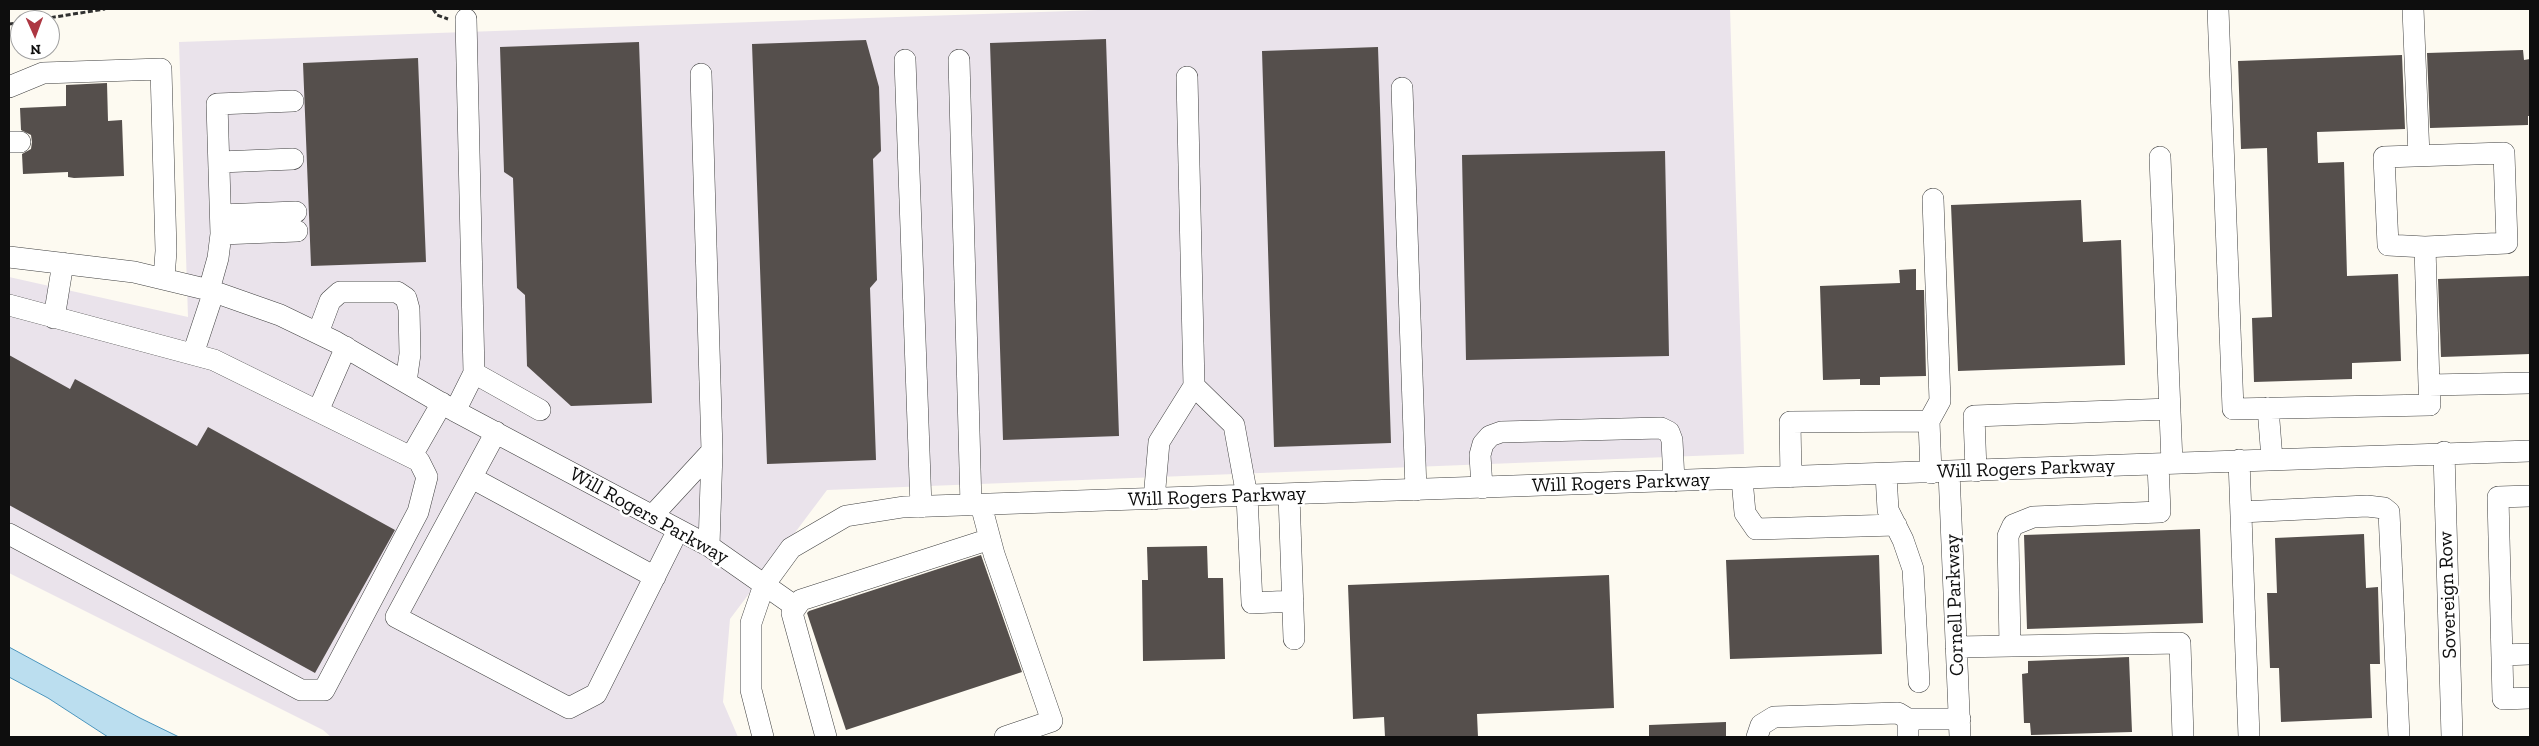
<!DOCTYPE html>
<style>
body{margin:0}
#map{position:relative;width:2539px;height:746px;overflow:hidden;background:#fdfaf1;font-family:"Zilla Slab",serif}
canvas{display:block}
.frame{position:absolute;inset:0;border:10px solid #0e0e0e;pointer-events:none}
.north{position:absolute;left:10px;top:10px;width:50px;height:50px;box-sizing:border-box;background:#fff;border:1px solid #9f9f9f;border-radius:50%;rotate:178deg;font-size:14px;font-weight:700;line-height:20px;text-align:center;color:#0e0e0e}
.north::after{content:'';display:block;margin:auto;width:18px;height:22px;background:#ad3742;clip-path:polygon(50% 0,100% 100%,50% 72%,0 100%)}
</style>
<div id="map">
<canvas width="2539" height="746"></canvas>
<div class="frame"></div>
<div class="north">N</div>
</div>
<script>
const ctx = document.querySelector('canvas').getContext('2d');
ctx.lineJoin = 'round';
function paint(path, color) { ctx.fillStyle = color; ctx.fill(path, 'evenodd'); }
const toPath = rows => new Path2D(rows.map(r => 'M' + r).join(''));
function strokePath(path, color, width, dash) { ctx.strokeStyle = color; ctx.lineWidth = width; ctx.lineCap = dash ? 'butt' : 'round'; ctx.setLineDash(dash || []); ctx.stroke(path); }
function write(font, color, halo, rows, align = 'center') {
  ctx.font = font + ' "Zilla Slab",serif'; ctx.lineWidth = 5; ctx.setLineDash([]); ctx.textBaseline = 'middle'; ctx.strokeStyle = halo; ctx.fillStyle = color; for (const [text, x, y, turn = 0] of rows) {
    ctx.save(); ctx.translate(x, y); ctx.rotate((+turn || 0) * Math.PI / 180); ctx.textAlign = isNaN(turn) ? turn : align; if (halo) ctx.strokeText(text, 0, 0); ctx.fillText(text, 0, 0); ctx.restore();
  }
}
paint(toPath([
 [1127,9,1730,9,1744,454,827,490,730,619,723,702,738,737,331,737,323,730,9,573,9,277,188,317,179,42]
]), '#eae3eb');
const water = toPath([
 [9,647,140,718,179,737,108,737,48,698,9,677,9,647]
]);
paint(water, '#bbdeef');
strokePath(water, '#4b95bd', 1);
paint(toPath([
 [1106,39,1119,436,1003,440,990,43],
 [866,40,879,87,881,151,873,159,877,280,870,288,876,460,767,464,752,44],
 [639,42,652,403,571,406,527,366,525,295,517,288,513,178,504,172,500,47],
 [1378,47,1391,443,1274,447,1262,51],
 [2523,50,2524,60,2530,59,2530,116,2528,116,2528,125,2430,128,2427,53],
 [2402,55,2405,129,2317,132,2318,163,2344,162,2347,276,2398,274,2401,361,2352,363,2352,379,2254,382,2252,318,2272,317,2267,148,2241,149,2238,61],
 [418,58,426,262,311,266,303,63],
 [107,83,108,121,122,120,124,176,74,178,68,177,68,172,23,174,22,154,31,149,32,142,31,135,21,130,20,108,66,106,66,85],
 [1665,151,1669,356,1466,360,1462,155],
 [2081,200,2083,242,2121,240,2125,365,1958,371,1951,205],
 [1916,269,1916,290,1924,290,1926,376,1880,377,1880,385,1860,385,1860,379,1823,380,1820,286,1900,283,1899,270],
 [2530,276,2530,354,2441,357,2438,279],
 [9,355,70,389,75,379,197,446,208,427,395,530,315,673,9,505],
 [2200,529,2203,623,2027,629,2024,535],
 [2364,534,2366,588,2378,587,2380,664,2370,664,2372,718,2281,722,2279,668,2270,668,2267,593,2277,593,2275,538],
 [1207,546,1208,578,1223,578,1225,659,1143,661,1142,580,1148,580,1147,547],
 [981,555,1022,672,846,730,807,613,809,611],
 [1879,555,1882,654,1730,659,1726,560],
 [1609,575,1614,708,1477,714,1478,737,1385,737,1384,717,1353,719,1348,585],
 [2129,657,2132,732,2031,735,2030,723,2024,723,2022,674,2028,673,2028,661],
 [1726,722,1726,737,1649,737,1649,725]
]), '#554f4c');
const minor = toPath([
 [2218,9,2233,409,2430,405,2429,385,2530,383],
 [2413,9,2419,156],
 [905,60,921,507],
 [959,60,971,505],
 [701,74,712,451,709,546],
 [1187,77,1194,386],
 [9,87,43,73,161,69,166,251,164,278],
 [1402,88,1416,490],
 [9,142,20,142],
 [2160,157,2172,463],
 [220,162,293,159],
 [221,215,296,212],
 [221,234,297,231],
 [2425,247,2388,245,2384,157,2504,153,2507,243,2425,247,2429,385],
 [9,257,134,272,209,290,280,315,336,342,455,411,709,546,796,607],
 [209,290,218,258,221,234,217,104,293,101],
 [9,305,214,360,419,461,427,477,418,512,324,690,301,690,9,534],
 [54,318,63,263],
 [318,333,330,301,340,292,397,292,406,298,409,309,410,354,406,382],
 [193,354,214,291],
 [474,373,540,410],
 [2268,408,2272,459],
 [318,411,346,347],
 [455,411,474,373,466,19],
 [496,432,396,617,569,708,596,694,678,530],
 [2444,452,2452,737],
 [411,457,442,403],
 [2239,460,2249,737],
 [1976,471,1974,416,2170,409],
 [1949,472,1960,737],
 [1931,473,1929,421,1940,401,1933,199],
 [1886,474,1888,510,1903,540,1913,569,1919,682],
 [1791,477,1790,422,1929,421],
 [472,478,655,577],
 [1742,479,1745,513,1756,529,1896,525],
 [1482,488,1480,455,1483,444,1490,436,1501,432,1661,428,1669,432,1672,440,1674,481],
 [1289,495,1294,639],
 [2530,496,2498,497,2503,699,2530,698],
 [1154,499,1159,442,1194,386,1234,425,1247,496,1252,603,1293,601],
 [981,505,994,554,1052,721,1005,737],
 [2241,512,2367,506,2384,508,2389,512,2399,737],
 [652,516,712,451],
 [2010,646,2008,536,2013,525,2033,517,2160,512,2158,464],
 [1956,647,2180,643,2183,737],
 [2502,655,2530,654],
 [1908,719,1960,719],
 [763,737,751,690,751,623,764,585,791,548,846,516,903,507,2530,451],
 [826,737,792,613,801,600,990,539],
 [1757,737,1761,725,1774,717,1898,713,1908,719,1908,737]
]);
strokePath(minor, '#414141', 22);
strokePath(toPath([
 [433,9,437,15,448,19],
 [36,20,105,9],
 [9,24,20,23]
]), '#303030', 3, [5, 2.5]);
strokePath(minor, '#fff', 21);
write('20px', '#0e0e0e', '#fff', [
 ["Will Rogers Parkway",2026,469,-2],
 ["Will Rogers Parkway",1621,483,-2],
 ["Will Rogers Parkway",1217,497,-2],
 ["Will Rogers Parkway",649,516,29],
 ["Sovereign Row",2448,595,-92],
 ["Cornell Parkway",1955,605,-92]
]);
</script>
